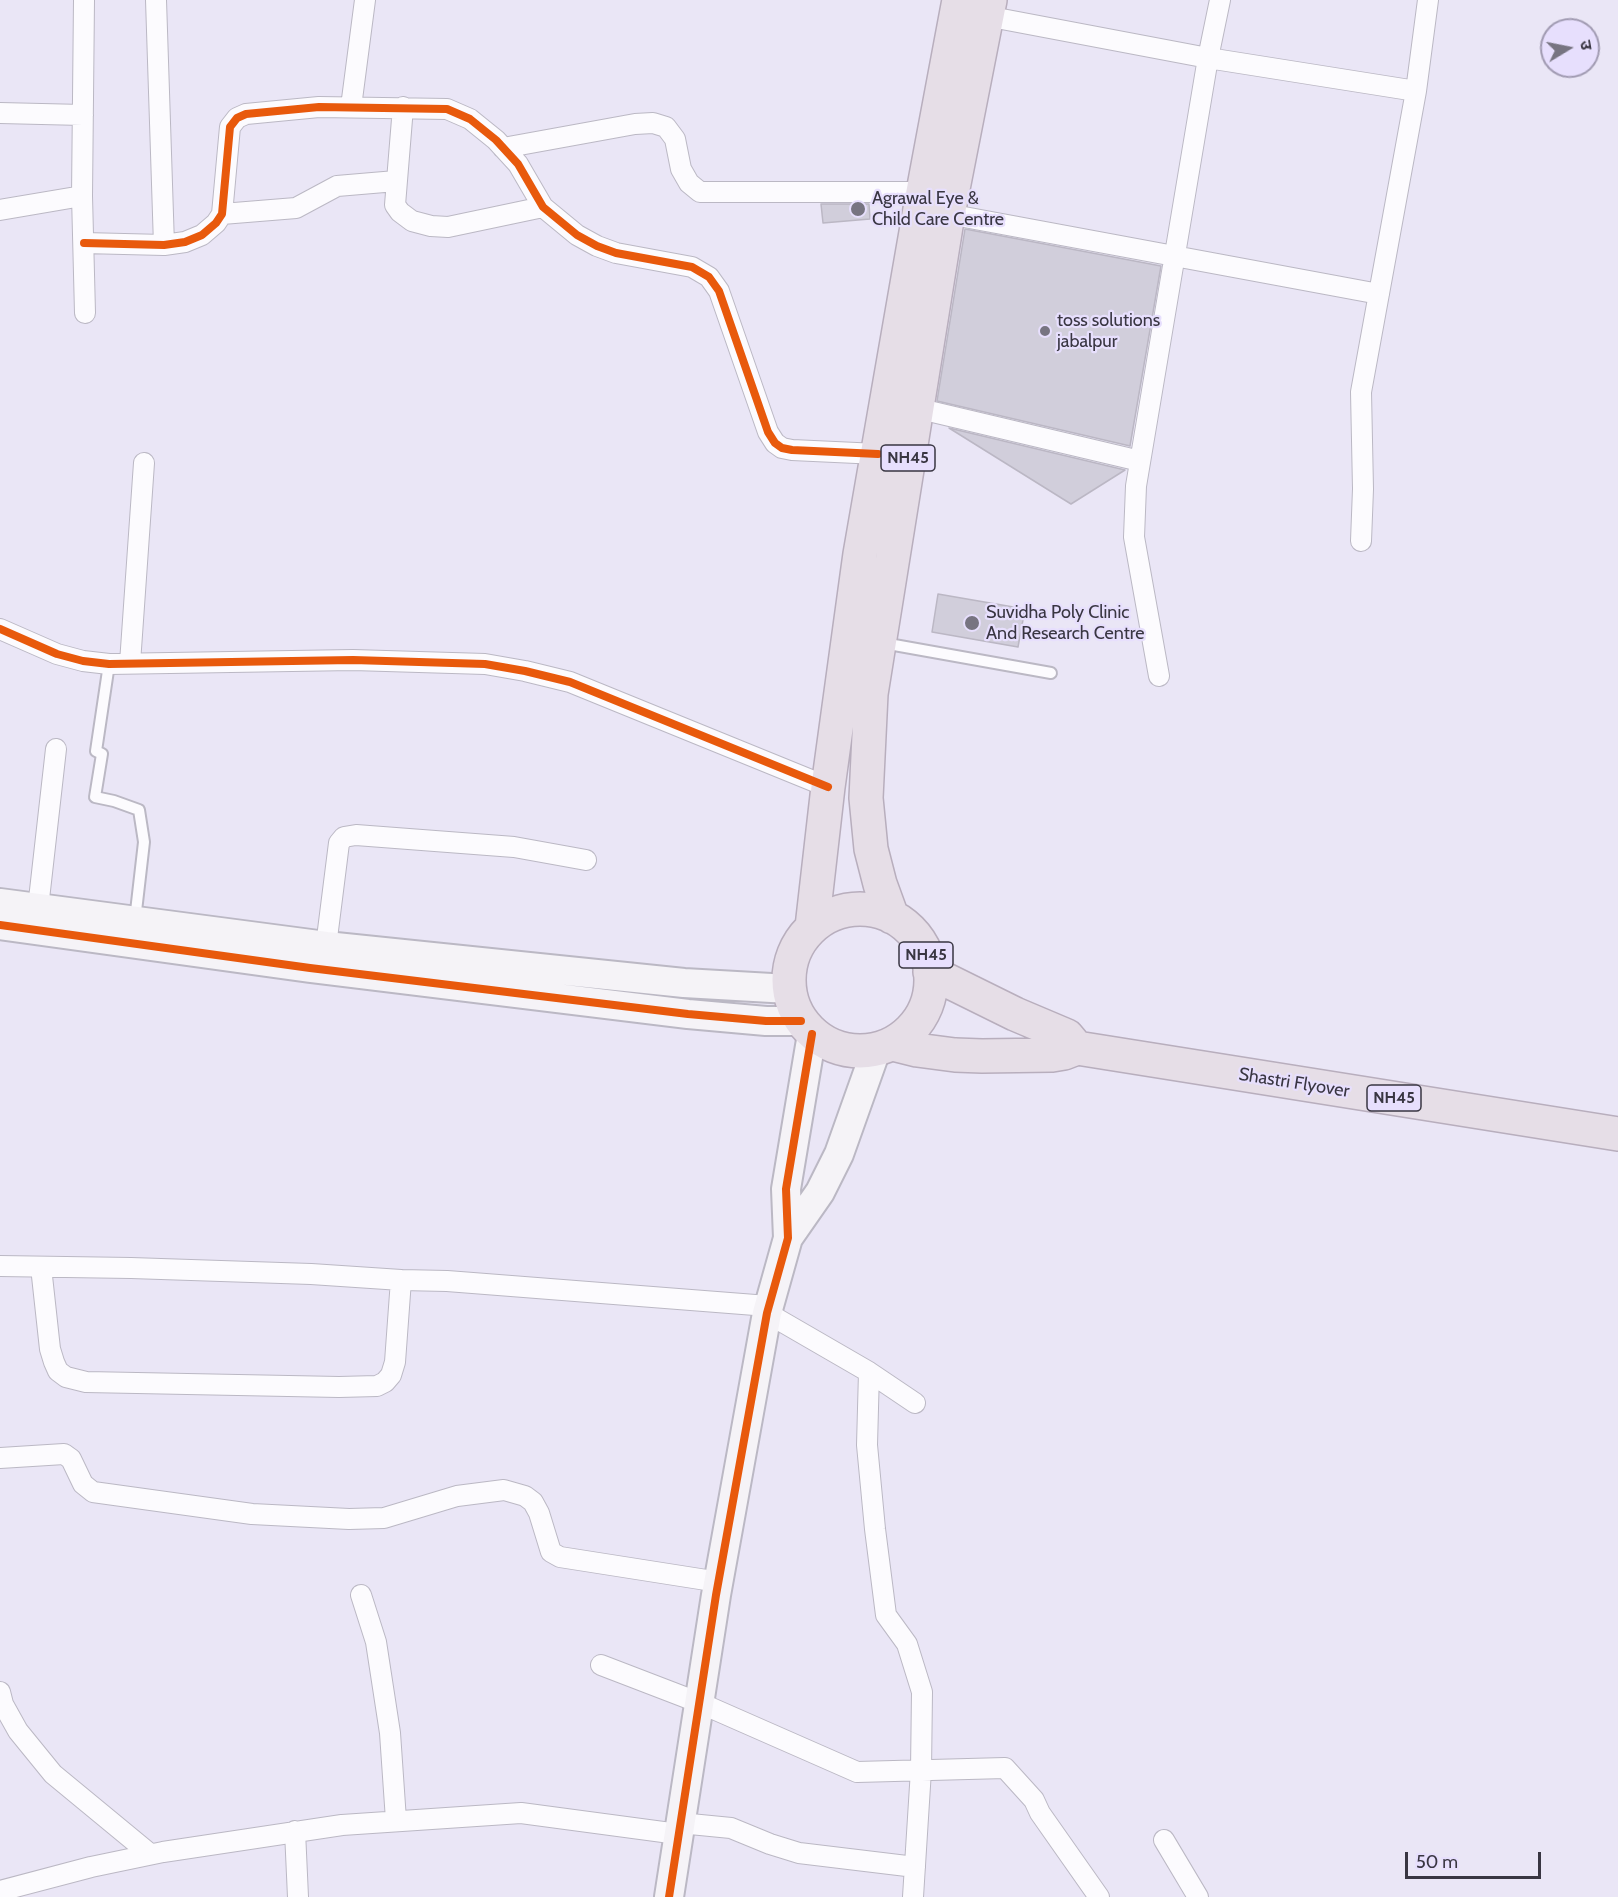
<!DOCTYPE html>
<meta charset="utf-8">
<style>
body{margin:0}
#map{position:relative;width:1618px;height:1897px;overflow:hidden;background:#eae6f6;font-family:Cabin,"Noto Sans Devanagari",sans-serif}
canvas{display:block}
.north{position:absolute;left:1540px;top:18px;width:60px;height:60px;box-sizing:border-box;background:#e7dffd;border:2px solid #a19bb2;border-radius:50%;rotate:80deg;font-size:16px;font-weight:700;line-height:24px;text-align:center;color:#393642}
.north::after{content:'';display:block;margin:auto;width:21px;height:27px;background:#777481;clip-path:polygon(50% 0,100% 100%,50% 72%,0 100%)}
.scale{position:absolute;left:1405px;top:1852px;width:136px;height:27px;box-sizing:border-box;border:3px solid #393642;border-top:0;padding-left:8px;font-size:18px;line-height:21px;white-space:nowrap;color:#393642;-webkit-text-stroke:4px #e7dffd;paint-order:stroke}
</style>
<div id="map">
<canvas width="1618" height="1897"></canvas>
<div class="north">उ</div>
<div class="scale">50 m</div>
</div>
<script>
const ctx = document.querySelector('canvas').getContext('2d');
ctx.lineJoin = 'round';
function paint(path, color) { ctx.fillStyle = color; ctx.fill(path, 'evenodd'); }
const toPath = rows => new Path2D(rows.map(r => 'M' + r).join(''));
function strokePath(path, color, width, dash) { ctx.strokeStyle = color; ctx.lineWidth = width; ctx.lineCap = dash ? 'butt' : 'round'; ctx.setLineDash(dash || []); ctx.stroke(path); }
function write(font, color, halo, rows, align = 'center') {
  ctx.font = font + ' Cabin,sans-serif'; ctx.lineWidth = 4.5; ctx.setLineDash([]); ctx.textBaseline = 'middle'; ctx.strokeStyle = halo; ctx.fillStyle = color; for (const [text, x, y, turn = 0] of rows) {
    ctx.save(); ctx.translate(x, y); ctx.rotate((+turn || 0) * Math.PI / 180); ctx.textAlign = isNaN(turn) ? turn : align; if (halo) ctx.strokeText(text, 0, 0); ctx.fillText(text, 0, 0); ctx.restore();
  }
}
const building = toPath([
 [821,204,869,204,870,219,823,223,821,204],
 [965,229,1161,266,1130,446,937,401,965,229],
 [949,428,1125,470,1071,504,949,428],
 [938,594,1025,609,1018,647,932,632,938,594]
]);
paint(building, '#d1cedb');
strokePath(building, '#bbb7c4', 1.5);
const lane = toPath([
 [883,643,1051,673],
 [109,664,96,751,102,754,95,797,114,801,139,810,144,842,135,920]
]);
const street = toPath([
 [84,0,82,196,85,313],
 [156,0,164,245],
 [986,16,1208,58,1416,91],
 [351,107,365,0],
 [403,107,395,205,400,212,412,221,431,226,448,227,543,207],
 [0,113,83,115],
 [503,148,635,124,653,123,666,127,675,139,681,169,689,183,700,192,923,192],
 [0,210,82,196],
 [222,214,296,208,337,186,396,181],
 [948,214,1379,294],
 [84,243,164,245,185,242,202,235,216,223,222,214,230,127,237,118,246,114,319,107,447,109,470,119,496,140,518,164,543,207,577,235,597,246,616,253,692,267,709,277,719,291,768,432,775,443,782,448,792,450,878,454],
 [916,408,1140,461],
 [1361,541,1363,489,1361,392,1416,91,1428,0],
 [0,629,57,654,83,661,109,664,353,660,485,664,525,671,570,682,828,787],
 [130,663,144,463],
 [1159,676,1134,537,1136,486,1208,58,1220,0],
 [38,908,56,749],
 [326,946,339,843,344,837,356,835,514,847,586,860],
 [0,1266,131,1268,311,1274,401,1280,447,1281,768,1306],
 [41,1267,50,1349,54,1362,58,1371,66,1377,86,1382,339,1387,377,1386,385,1382,391,1375,395,1362,401,1280],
 [767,1313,869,1372,915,1403],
 [869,1372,867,1445,875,1529,886,1615,907,1644,922,1692,921,1770,913,1897],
 [0,1458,64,1454,71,1459,83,1484,93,1492,252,1514,349,1519,384,1518,457,1496,504,1490,525,1496,533,1502,539,1513,551,1552,560,1557,719,1582],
 [361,1595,376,1642,390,1733,396,1820],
 [601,1665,700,1703,857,1772,1005,1768,1034,1800,1040,1813,1099,1897],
 [0,1692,3,1704,18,1731,53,1774,150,1854],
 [680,1823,731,1828,770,1844,799,1853,915,1867],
 [295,1831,298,1897],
 [1164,1840,1198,1897],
 [0,1891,91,1867,163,1852,342,1825,521,1813,678,1834]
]);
const secondary = toPath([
 [0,903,326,946,684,983,789,989],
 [0,925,310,968,688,1014,766,1021,801,1021],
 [788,1238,820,1192,839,1154,876,1050],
 [669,1897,716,1595,767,1313,788,1238,786,1189,812,1034]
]);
const highway = toPath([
 '789 980a71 71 0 1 1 142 0a71 71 0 1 1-142 0Z',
 [892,917,880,884,871,849,866,798,871,694,948,214,990,0],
 [812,927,828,787,860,554,923,192,959,0],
 [930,972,1015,1014,1067,1036,1077,1048],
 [893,1044,917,1050,955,1055,982,1056,1052,1055,1064,1053,1077,1048],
 [1077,1048,1618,1134]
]);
strokePath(lane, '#bbb8c4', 14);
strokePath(street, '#bbb8c4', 22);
strokePath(secondary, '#bbb8c4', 32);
strokePath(highway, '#b8aebd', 36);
strokePath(lane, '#fcfbfe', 10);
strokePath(street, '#fcfbfe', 20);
strokePath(secondary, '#f5f3f7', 28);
strokePath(highway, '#e6dee7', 33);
strokePath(toPath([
 [84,243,164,245,185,242,202,235,216,223,222,214,230,127,237,118,246,114,319,107,447,109,470,119,496,140,518,164,543,207,577,235,597,246,616,253,692,267,709,277,719,291,768,432,775,443,782,448,792,450,878,454],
 [0,629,57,654,83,661,109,664,353,660,485,664,525,671,570,682,828,787],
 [0,925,310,968,688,1014,766,1021,801,1021],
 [669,1897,716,1595,767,1313,788,1238,786,1189,812,1034]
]), '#e8590c', 8);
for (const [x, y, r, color] of [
 [858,209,8,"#777481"],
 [1045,331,6,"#777481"],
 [972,623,8,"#777481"]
]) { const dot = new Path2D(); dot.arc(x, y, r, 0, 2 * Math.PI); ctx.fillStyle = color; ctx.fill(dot); strokePath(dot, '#e7dffd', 2); }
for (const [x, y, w] of [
 [908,458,54],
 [926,955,54],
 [1394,1098,54]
]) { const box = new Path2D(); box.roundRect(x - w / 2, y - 13, w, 26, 4.5); ctx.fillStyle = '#e7dffd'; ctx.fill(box); strokePath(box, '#393642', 1.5); }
write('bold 16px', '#393642', null, [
 ["NH45",908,458],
 ["NH45",926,955],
 ["NH45",1394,1098]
]);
write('18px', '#393642', '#e7dffd', [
 ["Agrawal Eye &",872,199],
 ["Child Care Centre",872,220],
 ["toss solutions",1057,321],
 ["jabalpur",1057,342],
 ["Suvidha Poly Clinic",986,613],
 ["And Research Centre",986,634]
], 'left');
write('18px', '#393642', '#e7dffd', [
 ["Shastri Flyover",1294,1083,9]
]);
</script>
